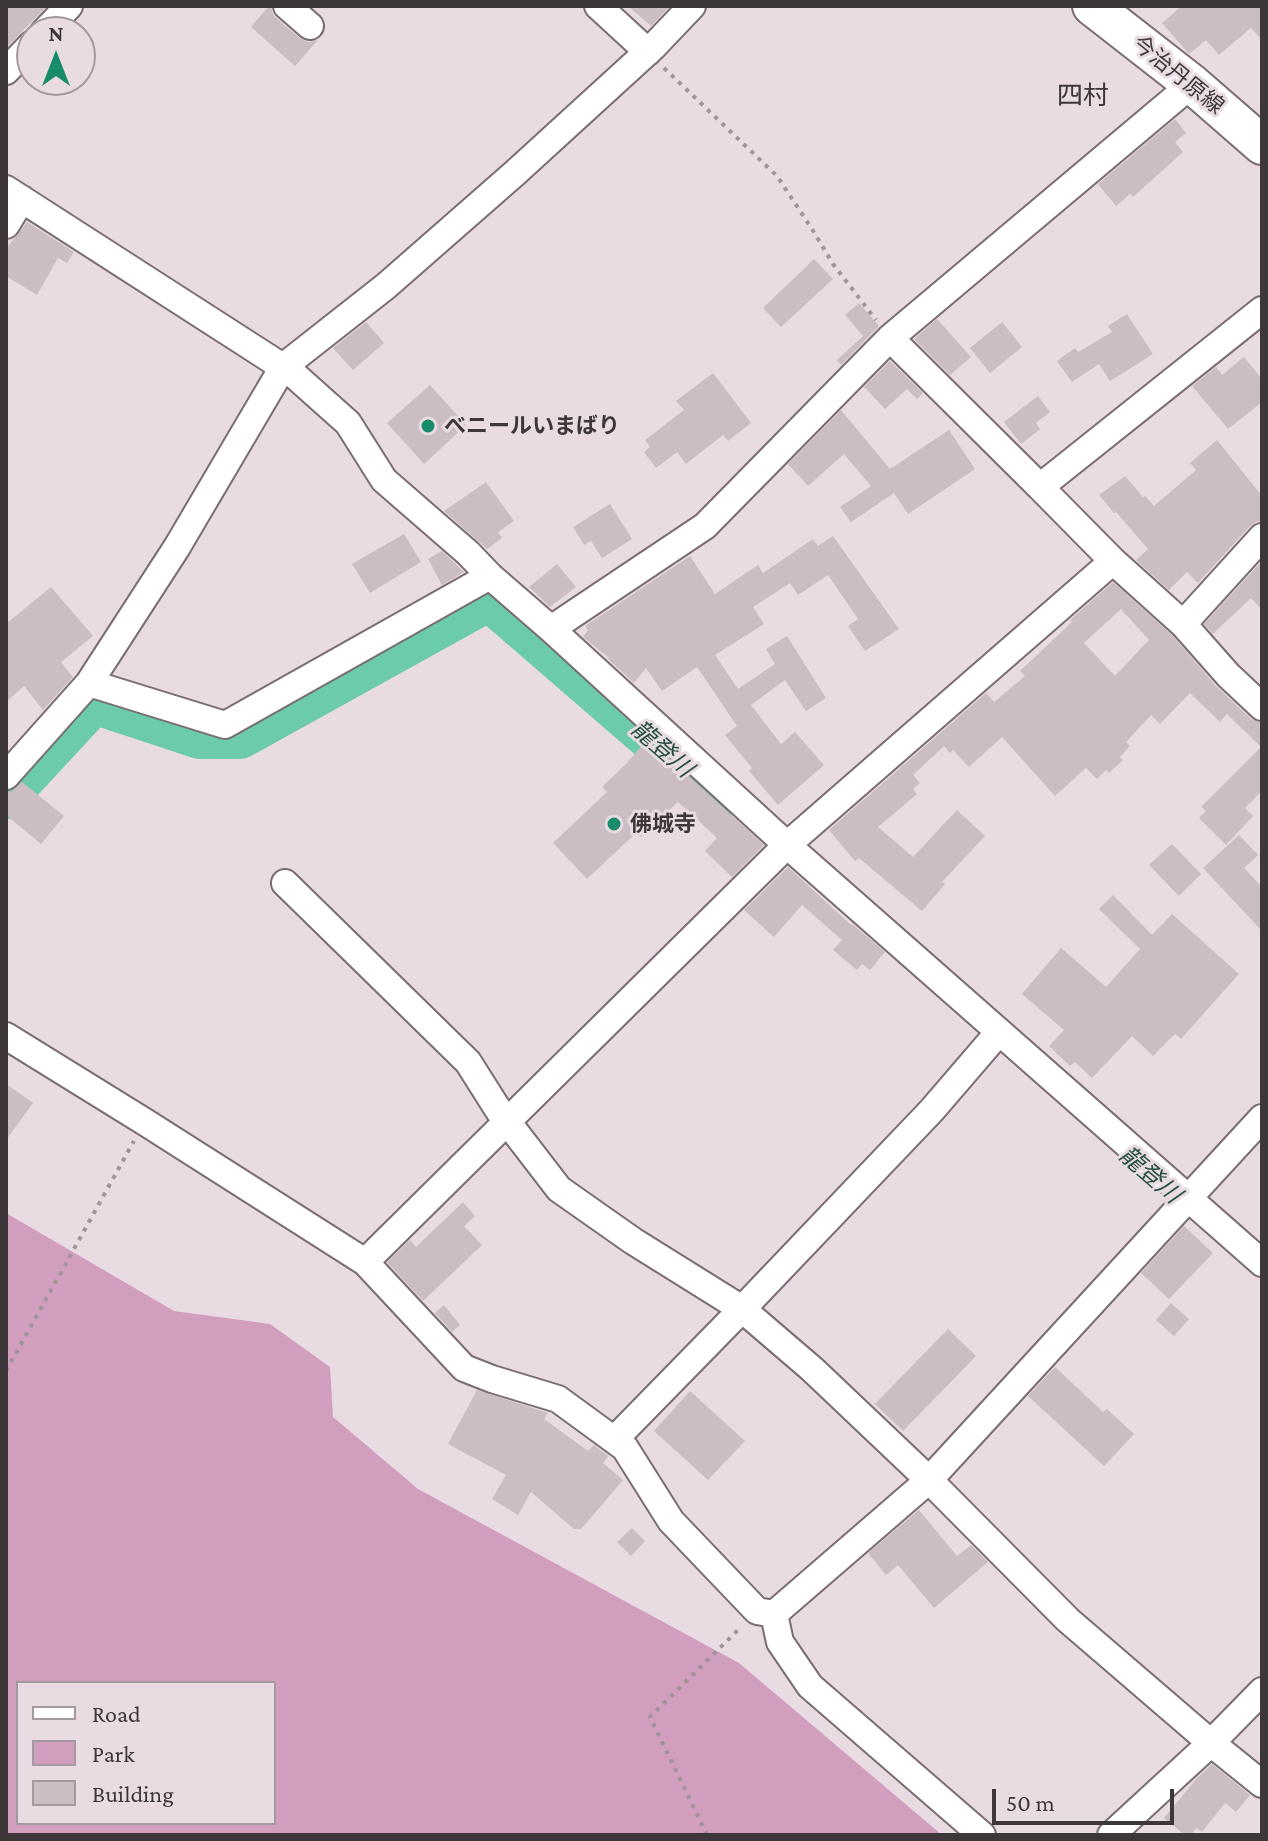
<!DOCTYPE html>
<meta charset="utf-8">
<style>
body{margin:0}
#map{position:relative;width:1268px;height:1841px;overflow:hidden;background:#e8dbe2;font-family:"Crimson Pro",serif}
canvas{display:block}
.frame{position:absolute;inset:0;border:8px solid #3d373a;pointer-events:none}
.legend{position:absolute;left:16px;top:1681px;width:260px;height:144px;box-sizing:border-box;background:#e8dbe2;border:2px solid #a4999f;margin:0;padding:10px 14px;list-style:none;font-size:24px;color:#3d373a}
.legend li{display:flex;align-items:center;gap:16px;height:40px}
.legend b{width:40px;border:2px solid #a4999f}
.north{position:absolute;left:16px;top:16px;width:80px;height:80px;box-sizing:border-box;background:#e8dbe2;border:2px solid #a4999f;border-radius:50%;rotate:0deg;font-size:22px;font-weight:700;line-height:32px;text-align:center;color:#3d373a}
.north::after{content:'';display:block;margin:auto;width:28px;height:36px;background:#188b6b;clip-path:polygon(50% 0,100% 100%,50% 72%,0 100%)}
.scale{position:absolute;left:992px;top:1789px;width:182px;height:36px;box-sizing:border-box;border:4px solid #3d373a;border-top:0;padding-left:10px;font-size:24px;line-height:28px;white-space:nowrap;color:#3d373a;-webkit-text-stroke:6px #e8dbe2;paint-order:stroke}
</style>
<div id="map">
<canvas width="1268" height="1841"></canvas>
<div class="frame"></div>
<ul class="legend">
<li><b style="height:10px;background:#fff"></b>Road</li>
<li><b style="height:22px;background:#d29ebe"></b>Park</li>
<li><b style="height:22px;background:#cabdc4"></b>Building</li>
</ul>
<div class="north">N</div>
<div class="scale">50 m</div>
</div>
<script>
const ctx = document.querySelector('canvas').getContext('2d');
ctx.lineJoin = 'round';
function paint(path, color) { ctx.fillStyle = color; ctx.fill(path, 'evenodd'); }
const toPath = rows => new Path2D(rows.map(r => 'M' + r).join(''));
function strokePath(path, color, width, dash) { ctx.strokeStyle = color; ctx.lineWidth = width; ctx.lineCap = dash ? 'butt' : 'round'; ctx.setLineDash(dash || []); ctx.stroke(path); }
function write(font, color, halo, rows, align = 'center') {
  ctx.font = font + ' "Crimson Pro","Noto Sans JP",serif'; ctx.lineWidth = 6; ctx.setLineDash([]); ctx.textBaseline = 'middle'; ctx.strokeStyle = halo; ctx.fillStyle = color; for (const [text, x, y, turn = 0] of rows) {
    ctx.save(); ctx.translate(x, y); ctx.rotate((+turn || 0) * Math.PI / 180); ctx.textAlign = isNaN(turn) ? turn : align; if (halo) ctx.strokeText(text, 0, 0); ctx.fillText(text, 0, 0); ctx.restore();
  }
}
paint(toPath([
 [6,1213,174,1311,270,1324,330,1367,333,1417,418,1489,739,1663,942,1835,6,1835],
 [18,1683,274,1683,274,1823,18,1823]
]), '#d29ebe');
strokePath(toPath([
 [6,797,94,702,200,737,240,737,489,599,718,797]
]), '#6ccbaa', 44);
paint(toPath([
 [6,6,47,6,6,48],
 [269,6,271,6,272,12,276,18,300,38,308,42,318,40,295,66,251,27],
 [628,6,670,6,651,26],
 [1182,6,1262,6,1262,40,1251,28,1219,55,1206,40,1189,54,1162,23],
 [1175,119,1186,133,1175,142,1183,152,1133,197,1130,194,1116,206,1098,184],
 [27,222,74,252,67,263,58,258,37,295,6,276,6,249],
 [814,259,833,279,781,327,763,308],
 [859,303,879,326,841,365,837,360,863,336,845,315],
 [1127,314,1153,354,1110,381,1099,364,1072,382,1057,361,1075,348,1078,352,1112,332,1108,326],
 [937,319,971,357,950,375,914,339],
 [366,322,384,343,353,370,333,348],
 [1002,322,1022,347,990,373,970,348],
 [1244,357,1262,379,1262,402,1228,429,1192,386,1216,367,1222,375],
 [890,361,923,393,917,399,907,389,885,409,864,387],
 [713,373,751,423,728,441,723,435,686,464,677,452,656,468,644,452,650,447,645,440,684,410,676,401],
 [430,385,466,425,424,464,387,423],
 [1038,396,1050,412,1036,423,1040,429,1021,444,1004,422],
 [841,410,890,469,949,430,975,469,908,514,894,493,851,522,840,507,871,486,844,454,808,486,788,464],
 [1217,440,1262,496,1262,521,1256,522,1250,526,1198,583,1187,572,1169,590,1136,560,1148,549,1116,512,1114,513,1099,495,1125,476,1143,497,1145,496,1154,506,1196,470,1190,463],
 [486,482,514,521,498,532,502,538,487,549,444,511],
 [610,504,632,539,602,558,591,541,584,545,573,527],
 [404,534,421,562,370,593,352,564],
 [833,536,899,629,865,651,848,626,858,619,828,575,798,595,790,583,753,607,764,624,715,655,738,689,775,664,766,649,787,636,826,698,806,711,785,680,751,705,781,744,795,732,824,765,778,805,749,771,752,768,725,735,737,726,697,667,662,691,646,668,634,683,608,659,609,658,583,637,588,630,585,626,690,556,715,594,758,565,763,573,813,539,818,546],
 [442,551,464,572,442,585,428,559],
 [1262,561,1262,610,1251,598,1213,634,1204,624],
 [557,564,576,587,550,607,529,587],
 [1113,582,1172,635,1216,686,1251,719,1262,723,1262,791,1245,808,1253,816,1226,845,1199,818,1206,811,1201,807,1261,747,1227,714,1220,722,1190,693,1160,724,1151,715,1126,742,1130,746,1120,757,1123,760,1109,773,1106,770,1097,779,1086,768,1055,796,1002,737,969,767,953,750,950,753,944,746,913,775,920,783,913,789,917,794,878,827,913,857,957,810,985,836,942,882,945,884,922,911,859,858,855,861,829,830,986,693,994,702,1025,676,1020,671,1072,622,1070,620],
 [1121,609,1149,640,1115,676,1084,643],
 [51,587,93,636,61,662,73,677,43,710,24,686,6,702,6,624],
 [646,740,668,757,764,845,732,877,705,851,717,838,678,802,641,837,636,833,587,879,553,843,607,792,602,787,628,762],
 [22,782,64,816,41,844,6,815,6,792,12,791],
 [1239,835,1258,855,1244,868,1262,887,1262,931,1203,868],
 [1172,844,1201,874,1179,896,1149,865],
 [788,867,851,925,852,924,885,952,870,970,862,964,857,970,833,950,842,940,802,905,774,937,744,910],
 [1113,895,1152,935,1172,914,1239,974,1181,1039,1175,1034,1153,1056,1132,1036,1092,1078,1075,1062,1070,1066,1049,1046,1064,1030,1022,994,1061,948,1106,987,1140,949,1099,909],
 [6,1084,33,1103,6,1140],
 [463,1202,475,1216,464,1226,482,1245,423,1301,387,1262,410,1240,416,1247],
 [1184,1226,1213,1253,1169,1299,1141,1273],
 [1171,1303,1189,1319,1174,1336,1156,1320],
 [444,1305,460,1325,452,1332,435,1313],
 [948,1329,976,1356,903,1431,875,1404],
 [1055,1367,1103,1412,1107,1409,1134,1434,1104,1466,1028,1396],
 [477,1390,548,1413,544,1419,588,1451,594,1445,608,1456,603,1463,623,1480,581,1529,574,1529,531,1492,518,1515,492,1499,506,1475,448,1444],
 [690,1391,745,1441,708,1480,654,1431],
 [919,1510,957,1556,971,1545,988,1562,934,1608,898,1565,886,1575,868,1553],
 [632,1528,645,1541,631,1556,617,1542],
 [1212,1764,1250,1795,1236,1812,1225,1803,1202,1832,1196,1828,1191,1835,1185,1835,1164,1818,1197,1778]
]), '#cabdc4');
const street = toPath([
 [287,6,310,26],
 [598,6,648,52],
 [44,32,69,6],
 [6,71,32,44],
 [6,189,292,373,348,423,384,480,468,553,490,576,551,629,787,845,1262,1263],
 [6,225,22,199],
 [1262,310,1040,487,1113,561,1183,624,1262,537],
 [890,338,1040,487],
 [1183,624,1228,675,1262,707],
 [551,629,705,526,890,338,1192,84],
 [89,683,177,547,283,367,386,286,515,173,653,47,692,6],
 [6,776,89,683,225,725,490,576],
 [285,883,468,1062,499,1111,559,1189,633,1241,742,1309,812,1369,929,1480,1068,1620,1211,1743,1262,1784],
 [6,1036,145,1122,365,1262,464,1368,492,1379,558,1399,625,1448,671,1521,757,1611,774,1614,929,1480,1262,1118],
 [365,1262,787,845,1113,561],
 [614,1440,747,1304,932,1110,999,1032],
 [774,1614,780,1642,810,1686,982,1835],
 [1111,1835,1211,1743,1262,1691]
]);
const secondary = toPath([
 [1092,6,1192,84,1262,145]
]);
strokePath(street, '#796d74', 30);
strokePath(secondary, '#796d74', 42);
strokePath(toPath([
 [664,68,777,176,812,229,833,264,876,320],
 [6,1371,134,1141],
 [707,1835,650,1717,741,1627]
]), '#9e9499', 4, [4, 6]);
strokePath(street, '#fff', 26);
strokePath(secondary, '#fff', 38);
for (const [x, y, r, color] of [
 [428,426,8,"#188b6b"],
 [614,824,8,"#188b6b"]
]) { const dot = new Path2D(); dot.arc(x, y, r, 0, 2 * Math.PI); ctx.fillStyle = color; ctx.fill(dot); strokePath(dot, '#e8dbe2', 3); }
write('22px', '#3d373a', '#e8dbe2', [
 ["今治丹原線",1178,75,39]
]);
write('bold 22px', '#3d373a', '#e8dbe2', [
 ["べニールいまばり",444,426],
 ["佛城寺",630,824]
], 'left');
write('italic 24px', '#244e40', '#e8dbe2', [
 ["龍登川",662,749,41],
 ["龍登川",1150,1175,41]
]);
write('26px', '#3d373a', '#e8dbe2', [
 ["四村",1083,96]
]);
</script>
